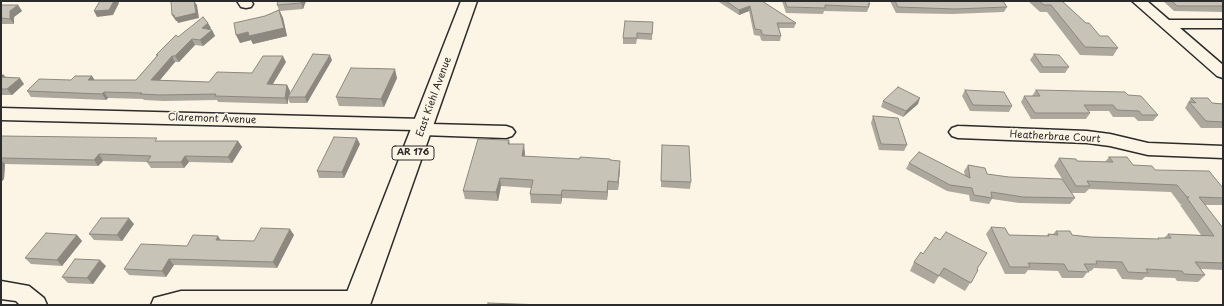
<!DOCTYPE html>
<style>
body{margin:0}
#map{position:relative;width:1224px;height:306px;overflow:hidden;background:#fcf5e5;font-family:"Playpen Sans",sans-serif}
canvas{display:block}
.frame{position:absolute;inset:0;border:2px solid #2b2b2b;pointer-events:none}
</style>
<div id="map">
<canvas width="1224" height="306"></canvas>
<div class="frame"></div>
</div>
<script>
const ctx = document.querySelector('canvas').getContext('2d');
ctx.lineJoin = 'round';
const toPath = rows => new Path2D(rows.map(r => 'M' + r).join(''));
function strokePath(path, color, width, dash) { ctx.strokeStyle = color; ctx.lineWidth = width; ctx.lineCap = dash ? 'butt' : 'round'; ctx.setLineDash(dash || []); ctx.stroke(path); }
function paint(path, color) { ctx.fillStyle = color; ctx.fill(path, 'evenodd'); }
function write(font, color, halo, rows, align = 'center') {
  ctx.font = font + ' "Playpen Sans",sans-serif'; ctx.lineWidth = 3.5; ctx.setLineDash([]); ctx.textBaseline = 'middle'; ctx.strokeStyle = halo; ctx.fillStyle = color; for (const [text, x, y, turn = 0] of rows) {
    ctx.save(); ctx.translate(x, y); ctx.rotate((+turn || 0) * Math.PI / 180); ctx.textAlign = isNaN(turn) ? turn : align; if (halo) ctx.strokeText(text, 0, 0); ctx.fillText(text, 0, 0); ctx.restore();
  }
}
const minor = toPath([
 [237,1,251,1,253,4,251,7,246,8,241,7,237,1],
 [1132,1,1147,1,1169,20,1223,20,1223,28,1180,28,1223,65,1223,78,1217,76,1132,1],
 [1,108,423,119,429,121,431,124,506,126,512,128,515,132,512,136,506,138,422,135,416,133,414,130,1,120,1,108],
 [958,126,1087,131,1110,134,1148,143,1223,146,1223,158,1148,155,1110,146,1087,143,958,138,952,136,949,132,952,128,958,126],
 [1,281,29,286,44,298,47,305,20,305,16,301,1,299,1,281],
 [181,291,358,291,366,293,369,300,367,305,151,305,154,298,181,291]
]);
const major = toPath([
 [461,1,477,1,370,305,342,305,461,1]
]);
strokePath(minor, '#2b2b2b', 3);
strokePath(major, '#2b2b2b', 3);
paint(minor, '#fcf5e5');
paint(major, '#fcf5e5');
paint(toPath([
 [306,1,303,9,280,11,283,18,287,36,253,44,251,40,240,43,265,16,279,10,277,5],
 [719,1,762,1,796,23,794,28,779,28,781,36,780,41,763,41,761,40,760,36,754,35,749,11,739,15,719,2],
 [782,1,868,1,870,4,867,12,824,11,823,14,786,13],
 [890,1,1003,1,1007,7,1004,12,952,14,896,13],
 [1028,1,1062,1,1100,36,1118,48,1113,56,1080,55,1047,12,1040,12],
 [1163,1,1223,1,1223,12,1174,11],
 [1,5,18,5,22,11,14,17,14,24,1,24],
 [653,22,652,40,637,39,636,44,623,44,623,38],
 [211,28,210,30,212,30,215,36,203,46,195,45,179,62,175,62,160,80,209,82,252,73,286,62,273,84,287,85,290,91,289,95,332,60,307,103,290,103,288,99,288,104,218,102,217,100,164,101,144,100,143,99,108,98,106,100,31,97,27,91,71,80,92,76,94,80,136,80,157,56,156,55,178,37],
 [1034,54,1069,67,1065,73,1040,73,1030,60],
 [1,74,6,77,24,84,12,95,1,95],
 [397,78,384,107,339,106,336,97],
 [965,90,1012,106,1009,112,970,111,962,96],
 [1036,90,1128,95,1158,115,1153,121,1138,121,1134,117,1113,117,1109,111,1088,111,1090,113,1086,119,1031,119,1021,102,1024,96,1032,96],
 [1191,98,1212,103,1223,104,1223,128,1201,128,1185,108,1187,105,1187,104],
 [883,101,918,104,903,117,881,107],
 [873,116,907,145,904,151,879,150,871,123],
 [1,136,159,141,238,141,242,147,232,163,189,162,184,168,151,168,147,162,103,161,98,166,5,164,4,179,1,182],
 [509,140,510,144,525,153,525,157,610,160,620,169,618,190,608,190,607,200,562,198,561,204,531,203,530,194,531,188,501,186,498,201,465,199,463,191],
 [360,144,344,178,319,178,317,171],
 [662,145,691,182,690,189,661,187],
 [1109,157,1133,165,1155,170,1223,188,1223,205,1204,205,1223,228,1223,270,1201,269,1205,275,1198,282,1177,281,1175,278,1145,277,1142,280,1122,279,1116,269,1094,268,1091,271,1088,271,1083,278,1062,278,1058,271,1028,270,1025,274,1005,274,986,234,991,227,1009,235,1047,236,1048,234,1053,234,1056,231,1072,235,1090,237,1157,239,1158,238,1164,238,1168,234,1201,235,1180,205,1182,204,1180,204,1171,192,1089,189,1085,193,1071,193,1054,166,1059,158,1077,161,1105,162],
 [909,163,965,176,964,171,968,165,987,174,1075,198,1070,204,1019,203,992,199,989,204,970,201,969,195,947,191,906,169],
 [134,224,122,241,94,240,89,234],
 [77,235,82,241,62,266,31,264,25,258],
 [294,235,277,268,174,265,166,277,129,275,124,269,187,246,221,240,254,241],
 [923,254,977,269,978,270,965,291,939,276,934,284,910,271,914,262],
 [106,266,93,284,68,283,62,277]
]), '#aca89d');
paint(toPath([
 [114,1,118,1,119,3,113,15,97,17,94,11],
 [194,1,197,5,199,18,178,23,177,21,176,21,172,15,174,15],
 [302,1,306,1,303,9,301,3],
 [18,5,22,11,14,17,14,24,10,19,10,11],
 [750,6,749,11,739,15,739,10],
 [279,10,283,18,287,36,253,44,251,40,240,43,236,35,248,32],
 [208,23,211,28,205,34,202,28],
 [212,30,215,36,203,46,200,40],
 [192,39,195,45,179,62,175,56],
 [330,55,332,60,307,103,305,97],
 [172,56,175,62,155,86,151,80],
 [283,56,286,62,269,90,267,84],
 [395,69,397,78,384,107,381,99],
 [3,74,8,80,1,78,1,76],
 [92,76,96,82,88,80],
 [20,78,24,84,12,95,7,89],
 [287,85,290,91,289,97,288,97,288,104,285,98],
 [104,92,108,98,106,100,102,94],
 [920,98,918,104,903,117,906,111],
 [357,138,360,144,344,178,342,172],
 [238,141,242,147,232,163,228,157],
 [524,144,525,153,523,165,522,156],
 [99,154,103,161,98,166,94,160],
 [185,156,189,162,184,168,181,162],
 [1,160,5,164,4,179,1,182],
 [620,161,620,169,618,190,618,182],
 [500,178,501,186,498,201,496,192],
 [608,181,608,190,607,200,607,192],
 [562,190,562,198,561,204,561,195],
 [129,218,134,224,122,241,117,235],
 [290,229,294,235,277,268,273,262],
 [77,235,82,241,62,266,57,260],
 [218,236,222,242,216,240],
 [169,259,174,265,166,277,162,271],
 [100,260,106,266,93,284,87,278]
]), '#8c8880');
const building = toPath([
 [100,1,114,1,109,10,94,11,100,1],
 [171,1,194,1,196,13,175,18,174,15,172,15,171,1],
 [278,1,302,1,301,3,277,5,278,1],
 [726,1,762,1,796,23,777,23,781,36,764,35,762,34,761,30,755,29,750,6,739,10,726,1],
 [785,1,868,1,870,4,868,4,869,7,825,5,825,8,787,7,785,1],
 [895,1,1003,1,1007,7,955,9,898,7,895,1],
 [1039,1,1062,1,1086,23,1089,23,1100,36,1108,36,1118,48,1085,47,1051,5,1044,5,1039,1],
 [1172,1,1223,1,1223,6,1177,6,1172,1],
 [1,5,18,5,10,11,10,19,1,18,1,5],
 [279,10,284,28,249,36,248,32,236,35,234,23,265,16,279,10],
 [203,17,208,23,202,28,212,30,200,40,192,39,175,56,172,56,151,80,209,82,217,72,252,73,263,56,283,56,267,84,287,85,285,98,215,96,216,94,160,95,140,94,142,93,104,92,102,94,27,91,39,79,71,80,75,76,92,76,88,80,136,80,158,55,156,55,176,35,178,37,203,17],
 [625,21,653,22,652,34,637,33,637,38,623,38,625,21],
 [313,54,330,55,305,97,288,97,313,54],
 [1034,54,1059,55,1069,67,1043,67,1034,54],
 [351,68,395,69,381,99,336,97,351,68],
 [1,77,20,78,7,89,1,89,1,77],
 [898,87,920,98,906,111,883,101,898,87],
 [965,90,1004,92,1012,106,973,105,965,90],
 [1036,90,1125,92,1128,95,1141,96,1158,115,1142,115,1139,111,1117,110,1113,105,1084,105,1090,113,1035,113,1024,96,1040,96,1036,90],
 [1191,98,1208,98,1212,103,1223,104,1223,122,1206,121,1189,102,1196,103,1191,98],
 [873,116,898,118,907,145,881,144,873,116],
 [1,136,157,138,155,141,238,141,228,157,185,156,181,162,147,162,151,156,99,154,94,160,1,158,1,136],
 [334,137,357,138,342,172,317,171,334,137],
 [478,139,509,140,508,144,524,144,522,156,580,159,580,157,610,159,610,160,620,161,618,182,608,181,607,192,562,190,561,195,530,194,533,180,500,178,496,192,463,191,478,139],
 [662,145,689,146,691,182,661,181,662,145],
 [919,152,970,178,968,165,985,168,987,174,1009,177,1062,179,1075,198,1023,197,991,192,992,198,974,195,972,188,950,185,909,163,919,152],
 [1109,157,1127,157,1133,165,1152,166,1155,170,1209,171,1223,188,1223,198,1199,197,1223,228,1223,263,1195,262,1205,275,1184,274,1182,271,1146,269,1148,273,1128,272,1122,262,1096,261,1097,264,1084,264,1089,272,1068,271,1064,264,1028,263,1030,267,1010,267,991,227,1005,228,1009,235,1049,236,1048,234,1058,235,1056,231,1070,231,1072,235,1090,237,1159,239,1158,238,1171,238,1168,234,1214,236,1187,198,1189,197,1187,197,1177,185,1087,181,1090,186,1076,186,1059,158,1076,159,1077,161,1113,162,1109,157],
 [101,218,129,218,117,235,89,234,101,218],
 [261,228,290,229,273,262,169,259,162,271,124,269,141,244,187,246,193,235,218,236,216,240,254,241,261,228],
 [946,232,987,253,977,269,978,270,971,283,944,268,939,276,914,262,921,252,923,254,935,237,940,240,946,232],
 [46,233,77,235,57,260,25,258,46,233],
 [75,259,100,260,87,278,62,277,75,259],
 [488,303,543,305,488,305,488,303]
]);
paint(building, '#c8c3b7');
strokePath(building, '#8c8880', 1);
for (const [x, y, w] of [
 [413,153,42]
]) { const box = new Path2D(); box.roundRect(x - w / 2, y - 7, w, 14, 3); ctx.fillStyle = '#fcf5e5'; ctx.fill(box); strokePath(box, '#2b2b2b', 1); }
write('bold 9px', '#2b2b2b', null, [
 ["AR 176",413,153]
]);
write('10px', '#2b2b2b', '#fcf5e5', [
 ["East Kiehl Avenue",434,97,-70],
 ["Claremont Avenue",212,119,2],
 ["Heatherbrae Court",1055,137,3]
]);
</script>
